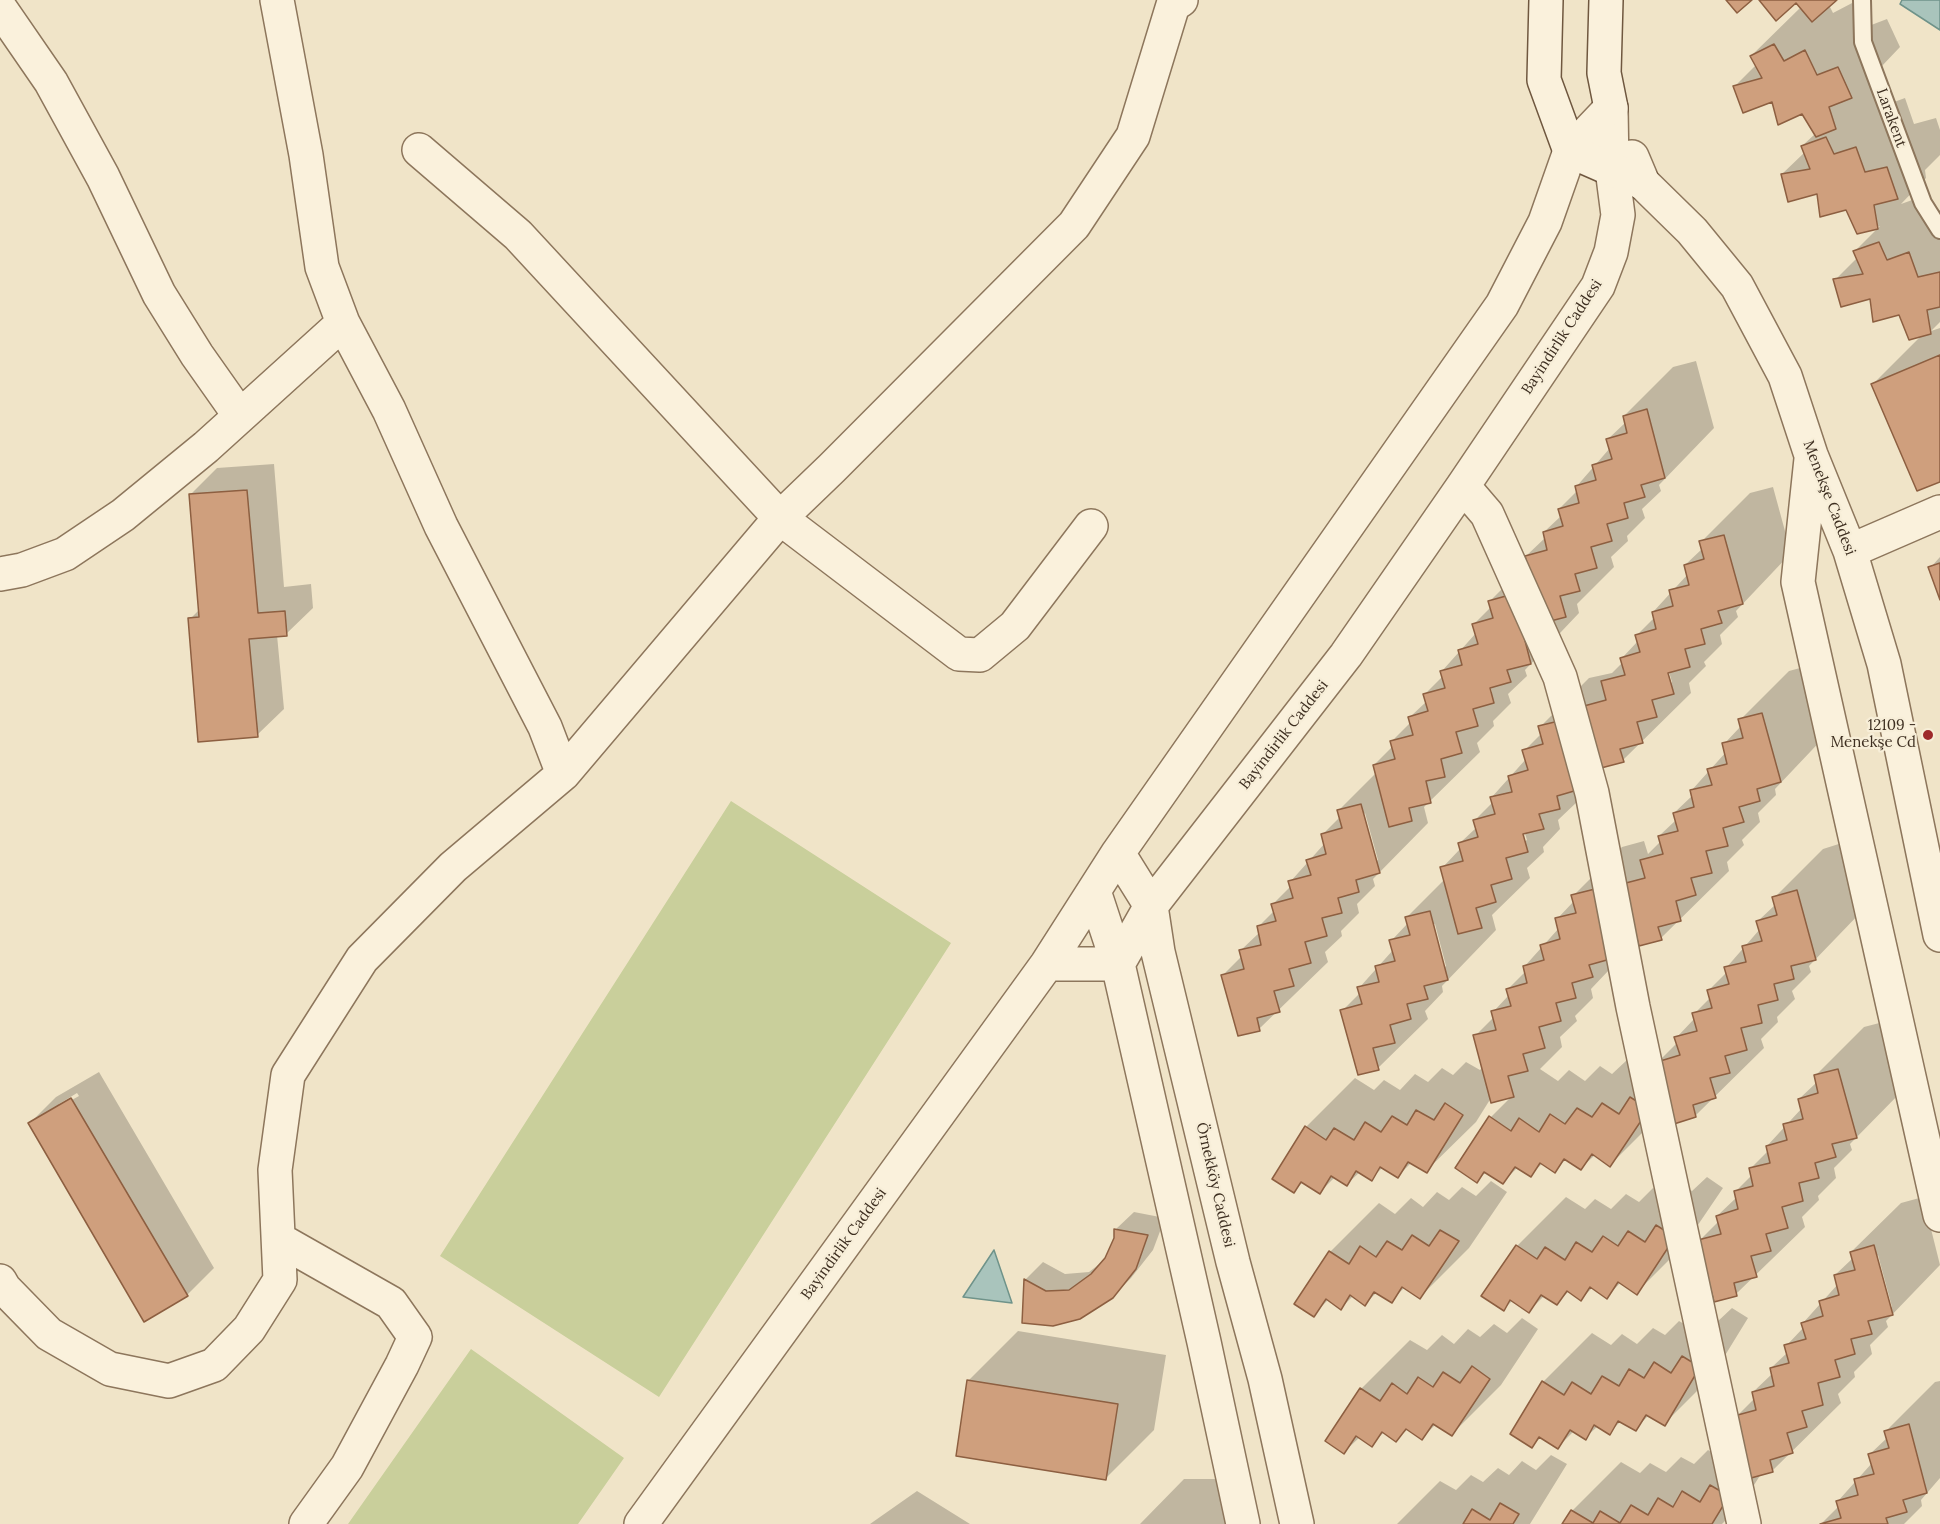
<!DOCTYPE html>
<meta charset="utf-8">
<style>
body{margin:0}
canvas{display:block;background:#f0e4c8}
</style>
<canvas width="1940" height="1524"></canvas>
<script>
const ctx = document.querySelector('canvas').getContext('2d');
ctx.lineJoin = 'round';
function paint(path, color) { ctx.fillStyle = color; ctx.fill(path, 'evenodd'); }
const toPath = rows => new Path2D(rows.map(r => 'M' + r).join(''));
function strokePath(path, color, width, dash) { ctx.strokeStyle = color; ctx.lineWidth = width; ctx.lineCap = dash ? 'butt' : 'round'; ctx.setLineDash(dash || []); ctx.stroke(path); }
function write(font, color, halo, rows, align = 'center') {
  ctx.font = font + ' Lora,serif'; ctx.lineWidth = 4.5; ctx.setLineDash([]); ctx.textBaseline = 'middle'; ctx.strokeStyle = halo; ctx.fillStyle = color; for (const [text, x, y, turn = 0] of rows) {
    ctx.save(); ctx.translate(x, y); ctx.rotate((+turn || 0) * Math.PI / 180); ctx.textAlign = isNaN(turn) ? turn : align; if (halo) ctx.strokeText(text, 0, 0); ctx.fillText(text, 0, 0); ctx.restore();
  }
}
paint(toPath([
 [731,801,951,943,659,1397,440,1256],
 [471,1349,624,1458,578,1524,348,1524]
]), '#c9cf9b');
const water = toPath([
 [1902,0,1940,0,1940,30,1900,4,1902,0],
 [994,1250,1012,1303,963,1297,994,1250]
]);
paint(water, '#a9c4bc');
strokePath(water, '#6f938a', 1.5);
paint(toPath([
 [1761,0,1835,0,1829,5,1833,13,1854,2,1866,27,1887,19,1900,47,1881,67,1883,106,1905,98,1914,124,1936,118,1940,130,1940,155,1925,170,1926,178,1901,204,1929,194,1936,212,1940,210,1940,322,1931,331,1940,328,1940,480,1872,385,1923,334,1900,313,1835,280,1858,257,1855,251,1880,226,1857,233,1847,208,1782,174,1805,152,1802,146,1815,134,1803,113,1734,87,1756,65,1751,56,1801,7,1796,1],
 [1696,361,1714,428,1659,485,1661,491,1642,509,1645,518,1627,536,1628,541,1611,557,1614,567,1577,604,1579,613,1525,670,1527,676,1508,694,1511,703,1493,721,1494,726,1477,743,1480,752,1424,807,1428,823,1373,879,1375,886,1357,904,1359,913,1341,931,1342,936,1325,952,1328,962,1259,1029,1223,975,1242,956,1240,951,1260,932,1258,927,1275,910,1273,904,1291,886,1290,882,1325,843,1323,834,1340,817,1338,811,1376,773,1374,765,1393,746,1392,741,1411,722,1410,717,1427,701,1425,694,1443,676,1442,671,1476,633,1474,624,1491,607,1490,601,1528,563,1526,556,1546,537,1544,532,1561,516,1559,509,1577,491,1576,487,1610,448,1608,439,1626,422,1624,416,1673,367],
 [1489,680,1492,692,1490,694],
 [1365,813,1378,860,1375,862,1363,816],
 [274,464,284,587,311,584,313,608,286,634,277,635,284,709,257,735,190,619,200,609,190,495,217,468],
 [1773,487,1791,553,1736,611,1738,617,1720,635,1722,644,1704,662,1706,666,1689,683,1691,693,1623,760,1602,766,1575,796,1577,802,1558,820,1560,829,1543,847,1544,852,1527,868,1530,878,1492,915,1496,930,1442,986,1443,992,1425,1011,1428,1019,1378,1068,1342,1011,1360,993,1359,988,1393,950,1391,941,1408,923,1407,917,1445,879,1442,868,1461,848,1460,843,1477,827,1475,820,1493,802,1491,798,1526,759,1524,751,1542,733,1540,727,1589,678,1612,673,1623,662,1622,658,1638,641,1637,635,1655,617,1653,612,1688,574,1685,565,1703,548,1701,542,1750,493],
 [1667,665,1672,682,1670,685,1664,666],
 [1520,827,1523,827,1527,840,1524,842],
 [1435,924,1446,966,1443,969,1432,925],
 [1940,557,1940,596,1930,568],
 [1811,665,1829,732,1775,789,1776,795,1758,813,1760,822,1742,840,1744,845,1727,862,1729,871,1661,938,1637,933,1608,965,1609,970,1591,989,1593,998,1575,1016,1577,1021,1560,1037,1562,1047,1540,1069,1558,1081,1569,1070,1585,1081,1600,1066,1612,1074,1627,1060,1639,1068,1660,1060,1677,1043,1676,1038,1695,1018,1694,1014,1711,997,1709,990,1727,972,1726,968,1760,929,1758,921,1776,904,1774,898,1823,849,1845,842,1864,909,1809,966,1811,972,1792,991,1795,999,1777,1017,1778,1022,1761,1039,1764,1048,1695,1116,1659,1116,1610,1165,1595,1155,1581,1168,1566,1159,1555,1171,1543,1163,1530,1175,1518,1167,1503,1182,1486,1172,1477,1181,1491,1117,1512,1096,1491,1098,1476,1122,1426,1171,1412,1162,1398,1176,1383,1167,1371,1179,1360,1172,1347,1184,1335,1177,1320,1192,1303,1182,1294,1191,1306,1127,1355,1078,1374,1090,1384,1080,1400,1090,1415,1074,1428,1082,1442,1068,1453,1075,1466,1062,1480,1070,1483,1067,1475,1036,1494,1017,1493,1012,1509,995,1508,989,1526,971,1524,967,1559,928,1557,919,1574,901,1573,896,1622,847,1644,841,1648,854,1661,841,1659,836,1676,820,1674,813,1693,795,1691,791,1726,752,1724,744,1741,726,1740,720,1789,671],
 [1887,1021,1905,1088,1850,1144,1852,1150,1834,1168,1836,1178,1818,1196,1819,1200,1802,1217,1805,1227,1736,1294,1700,1240,1719,1221,1717,1216,1737,1197,1735,1192,1752,1175,1750,1169,1768,1151,1767,1146,1802,1108,1799,1099,1817,1082,1815,1076,1864,1027],
 [99,1072,214,1268,187,1295,29,1124,56,1097],
 [77,1093,79,1096,59,1107,59,1104],
 [1707,1177,1723,1188,1685,1244,1636,1293,1621,1282,1607,1297,1593,1287,1581,1299,1569,1291,1557,1303,1545,1295,1529,1311,1513,1300,1504,1309,1517,1246,1566,1197,1585,1209,1595,1199,1611,1209,1626,1194,1639,1202,1653,1188,1665,1196,1678,1183,1692,1191],
 [1491,1181,1507,1192,1469,1248,1420,1297,1405,1287,1391,1301,1377,1292,1365,1304,1353,1296,1341,1308,1329,1299,1313,1315,1330,1252,1379,1203,1395,1214,1411,1198,1423,1207,1437,1192,1449,1200,1462,1187,1476,1196],
 [1923,1197,1940,1265,1886,1321,1888,1327,1870,1345,1872,1354,1854,1372,1855,1377,1838,1394,1841,1403,1772,1471,1761,1474,1742,1504,1722,1524,1564,1524,1572,1511,1621,1462,1640,1473,1650,1463,1666,1472,1681,1457,1694,1464,1708,1450,1719,1457,1736,1417,1755,1398,1753,1392,1773,1373,1771,1368,1788,1352,1786,1346,1804,1327,1803,1323,1838,1284,1835,1275,1853,1258,1851,1252,1901,1203],
 [1878,1255,1892,1307,1889,1308,1876,1257],
 [1134,1212,1165,1218,1153,1250,1131,1278,1112,1297,1080,1318,1025,1280,1043,1262,1065,1274,1089,1272,1106,1259,1115,1238,1116,1229],
 [1732,1308,1748,1318,1713,1375,1664,1424,1649,1415,1635,1429,1621,1421,1609,1433,1598,1426,1585,1438,1574,1431,1558,1447,1541,1437,1532,1446,1543,1382,1592,1333,1611,1345,1622,1334,1637,1344,1653,1328,1665,1335,1679,1321,1691,1328,1717,1322],
 [1522,1318,1538,1329,1501,1385,1452,1434,1436,1424,1422,1438,1408,1429,1396,1440,1384,1432,1372,1445,1360,1437,1344,1452,1361,1389,1410,1340,1427,1350,1442,1335,1454,1344,1468,1329,1480,1337,1494,1324,1507,1333],
 [1018,1331,1166,1355,1154,1430,1105,1479,969,1380],
 [1940,1381,1940,1478,1921,1500,1922,1506,1904,1524,1821,1524,1839,1506,1838,1501,1872,1463,1870,1454,1888,1437,1886,1431,1935,1382],
 [1551,1455,1567,1464,1530,1524,1397,1524,1440,1481,1456,1490,1471,1475,1483,1482,1498,1468,1509,1475,1522,1461,1536,1470],
 [1184,1479,1224,1479,1253,1524,1140,1524],
 [917,1491,970,1524,870,1524]
]), '#0003');
const building = toPath([
 [1726,0,1752,0,1737,13,1726,0],
 [1759,0,1837,0,1812,22,1796,3,1776,21,1759,0],
 [1774,44,1784,61,1805,50,1817,75,1838,67,1852,98,1829,107,1836,129,1816,137,1802,114,1778,125,1772,102,1743,113,1733,86,1762,78,1750,56,1774,44],
 [1826,137,1834,154,1856,147,1865,172,1887,167,1898,199,1874,205,1878,229,1857,234,1846,210,1820,217,1817,194,1788,202,1781,174,1810,169,1801,146,1826,137],
 [1879,242,1887,260,1909,252,1918,277,1940,272,1940,307,1927,310,1931,334,1909,340,1899,315,1873,322,1870,299,1841,307,1833,279,1863,274,1853,251,1879,242],
 [1940,355,1940,482,1917,491,1871,384,1940,355],
 [1647,409,1665,478,1641,485,1645,497,1624,503,1628,518,1607,524,1612,541,1591,547,1597,568,1575,574,1580,591,1560,596,1566,617,1543,623,1525,556,1547,550,1543,532,1563,526,1558,509,1579,503,1575,486,1596,480,1592,465,1612,459,1606,439,1627,433,1623,416,1647,409],
 [247,490,258,613,285,611,287,636,249,639,258,737,198,742,188,618,199,617,189,494,247,490],
 [1724,535,1743,604,1718,611,1722,623,1701,629,1705,644,1685,649,1690,667,1668,673,1674,694,1652,700,1657,717,1637,722,1643,743,1620,749,1624,762,1601,768,1584,706,1606,700,1601,681,1625,675,1620,658,1640,652,1635,635,1656,629,1652,612,1673,606,1669,590,1689,585,1684,565,1704,559,1699,541,1724,535],
 [1940,563,1940,600,1928,567,1940,563],
 [1513,594,1531,664,1507,670,1511,682,1490,688,1494,703,1473,709,1478,726,1456,732,1462,753,1441,759,1445,777,1426,781,1431,803,1409,808,1412,821,1389,827,1373,765,1395,759,1390,741,1413,735,1408,717,1428,711,1423,694,1445,688,1440,671,1462,665,1458,650,1478,644,1472,624,1493,618,1488,601,1513,594],
 [1762,713,1781,782,1757,789,1760,801,1739,807,1744,822,1723,828,1728,846,1706,851,1712,873,1691,878,1696,895,1676,901,1681,921,1658,927,1662,940,1639,946,1622,884,1645,878,1640,860,1663,854,1658,836,1678,831,1673,813,1694,807,1690,790,1712,785,1707,769,1727,764,1722,743,1743,738,1738,719,1762,713],
 [1563,720,1581,789,1557,796,1560,809,1539,814,1544,829,1523,834,1528,852,1506,858,1512,879,1491,885,1496,902,1476,908,1482,928,1458,934,1440,867,1463,861,1458,843,1478,837,1473,820,1495,814,1490,797,1512,792,1508,776,1528,770,1522,750,1543,744,1538,726,1563,720],
 [1361,804,1380,873,1356,880,1359,892,1338,898,1342,913,1322,918,1327,936,1305,942,1311,963,1289,969,1294,986,1274,991,1280,1012,1257,1018,1260,1031,1238,1036,1221,975,1244,969,1239,950,1261,945,1257,926,1276,921,1271,904,1293,898,1288,881,1311,875,1306,860,1326,854,1321,834,1342,828,1337,810,1361,804],
 [1595,889,1614,958,1589,965,1593,977,1572,983,1576,998,1556,1003,1561,1021,1539,1027,1545,1048,1523,1054,1528,1071,1508,1076,1514,1097,1491,1103,1473,1035,1496,1030,1491,1011,1511,1006,1506,989,1527,983,1523,966,1544,960,1540,945,1560,939,1555,918,1576,913,1571,895,1595,889],
 [1797,890,1816,960,1791,966,1794,979,1774,984,1778,1000,1758,1005,1762,1023,1741,1028,1747,1050,1725,1056,1730,1073,1710,1078,1716,1098,1693,1105,1696,1117,1674,1124,1657,1062,1680,1055,1674,1037,1697,1031,1692,1013,1712,1008,1707,990,1729,984,1724,967,1746,962,1742,946,1762,941,1756,921,1777,915,1772,897,1797,890],
 [1430,911,1448,980,1424,986,1428,999,1407,1004,1411,1019,1390,1025,1395,1043,1373,1048,1379,1070,1358,1075,1340,1010,1362,1004,1357,987,1379,982,1375,966,1395,961,1389,940,1410,935,1405,917,1430,911],
 [1838,1069,1857,1138,1832,1144,1836,1157,1815,1163,1819,1178,1799,1183,1803,1201,1782,1207,1788,1228,1766,1234,1771,1251,1751,1256,1757,1277,1734,1283,1737,1296,1714,1302,1698,1240,1721,1234,1716,1216,1738,1209,1734,1191,1753,1186,1749,1168,1770,1163,1766,1146,1787,1140,1783,1124,1803,1119,1798,1099,1818,1093,1814,1075,1838,1069],
 [1630,1097,1649,1109,1610,1167,1592,1154,1581,1170,1564,1159,1555,1173,1540,1163,1531,1177,1515,1167,1503,1184,1484,1172,1477,1183,1455,1168,1489,1116,1511,1131,1519,1118,1539,1132,1550,1114,1565,1124,1577,1108,1592,1117,1602,1103,1619,1114,1630,1097],
 [71,1098,188,1296,144,1322,28,1123,71,1098],
 [1445,1103,1463,1115,1427,1173,1408,1162,1398,1178,1380,1167,1372,1181,1356,1171,1347,1186,1331,1176,1320,1194,1301,1182,1294,1193,1272,1179,1305,1126,1326,1140,1334,1128,1354,1140,1365,1122,1381,1132,1392,1116,1407,1125,1416,1110,1434,1120,1445,1103],
 [1656,1225,1675,1237,1637,1295,1618,1282,1607,1299,1590,1287,1581,1301,1567,1291,1557,1305,1541,1295,1529,1313,1510,1300,1504,1311,1481,1296,1516,1245,1537,1259,1545,1247,1565,1260,1576,1242,1592,1252,1603,1236,1618,1246,1628,1231,1645,1242,1656,1225],
 [1114,1229,1148,1235,1136,1269,1113,1298,1080,1319,1053,1326,1022,1323,1024,1279,1046,1291,1069,1290,1091,1274,1105,1258,1114,1238,1114,1229],
 [1440,1230,1459,1241,1420,1299,1402,1287,1392,1303,1374,1292,1365,1306,1350,1295,1341,1310,1326,1299,1314,1317,1294,1304,1329,1251,1349,1264,1360,1246,1376,1257,1387,1241,1402,1250,1412,1235,1429,1246,1440,1230],
 [1874,1245,1893,1315,1868,1321,1872,1334,1851,1339,1855,1354,1835,1360,1840,1377,1818,1383,1823,1405,1802,1411,1807,1427,1787,1433,1793,1453,1770,1460,1773,1472,1751,1478,1734,1416,1756,1410,1752,1392,1774,1386,1770,1368,1789,1363,1784,1345,1806,1339,1801,1323,1823,1316,1819,1301,1839,1295,1834,1275,1855,1270,1850,1252,1874,1245],
 [1682,1356,1700,1367,1665,1426,1646,1415,1636,1431,1618,1421,1610,1435,1594,1425,1586,1440,1570,1430,1558,1449,1539,1437,1532,1448,1510,1434,1542,1381,1564,1395,1572,1382,1591,1394,1602,1376,1619,1386,1629,1369,1644,1378,1654,1362,1671,1373,1682,1356],
 [1472,1366,1490,1379,1452,1436,1433,1424,1422,1440,1406,1429,1396,1442,1382,1432,1372,1447,1356,1436,1344,1454,1325,1441,1360,1388,1380,1401,1392,1383,1407,1394,1418,1377,1433,1387,1443,1372,1460,1383,1472,1366],
 [967,1380,1118,1404,1106,1480,956,1456,967,1380],
 [1909,1424,1927,1493,1903,1500,1907,1512,1886,1518,1888,1524,1820,1524,1841,1518,1836,1501,1858,1495,1854,1479,1874,1474,1868,1454,1889,1448,1884,1431,1909,1424],
 [1710,1485,1729,1496,1712,1524,1562,1524,1571,1510,1593,1523,1600,1511,1620,1523,1631,1505,1648,1515,1658,1498,1673,1507,1682,1491,1700,1502,1710,1485],
 [1500,1503,1519,1514,1513,1524,1463,1524,1472,1509,1490,1520,1500,1503]
]);
paint(building, '#cf9f7d');
strokePath(building, '#8d5f41', 1.5);
const lane = toPath([
 [1862,0,1863,42,1923,203,1940,230]
]);
const street = toPath([
 [277,0,306,155,322,267,343,323,389,410,441,526,545,727,563,774],
 [0,8,51,82,103,177,159,294,197,355,240,416],
 [419,150,518,235,780,518,959,654,980,655,1015,626,1091,526],
 [1632,157,1643,183,1692,231,1737,286,1785,376,1811,455,1850,551,1884,664,1940,935],
 [1811,459,1798,582,1940,1215],
 [1463,486,1487,514,1560,677,1592,793,1633,1007,1744,1524],
 [1850,551,1940,512],
 [0,574,22,570,65,554,123,515,206,447,343,323],
 [1118,853,1151,906,1158,952,1233,1262,1265,1379,1297,1524],
 [1094,891,1118,964,1204,1342,1243,1524],
 [1047,964,1118,964,1151,906,1346,655,1463,486,1598,286,1611,252,1618,215,1612,169,1611,108],
 [280,1240,391,1303,415,1337,402,1365,347,1467,306,1524],
 [0,1281,4,1288,49,1334,110,1369,169,1381,214,1365,249,1329,280,1280,275,1170,288,1075,362,959,453,867,563,774,780,518,832,468,1074,225,1133,136,1173,5,1181,0],
 [641,1524,1047,964,1118,853,1502,305,1545,222,1570,151,1611,108]
]);
const secondary = toPath([
 [1546,0,1544,80,1570,151,1643,183],
 [1606,0,1604,73,1611,108]
]);
strokePath(lane, '#8d765c', 20);
strokePath(street, '#8d765c', 36);
strokePath(secondary, '#6f573f', 36);
strokePath(lane, '#faf1dc', 16);
strokePath(street, '#faf1dc', 33);
strokePath(secondary, '#faf1dc', 33);
for (const [x, y, r, color] of [
 [1928,735,6,"#9e2a2b"]
]) { const dot = new Path2D(); dot.arc(x, y, r, 0, 2 * Math.PI); ctx.fillStyle = color; ctx.fill(dot); strokePath(dot, '#f7eed8', 2); }
write('15px', '#3d2e20', '#f7eed8', [
 ["Larakent",1891,118,70],
 ["Bayindirlik Caddesi",1562,337,-57],
 ["Menekşe Caddesi",1829,498,69],
 ["Bayindirlik Caddesi",1284,735,-52],
 ["Örnekköy Caddesi",1215,1185,77],
 ["Bayindirlik Caddesi",844,1244,-54]
]);
write('15px', '#3d2e20', '#f7eed8', [
 ["12109 -",1916,726],
 ["Menekşe Cd",1916,743]
], 'right');
</script>
